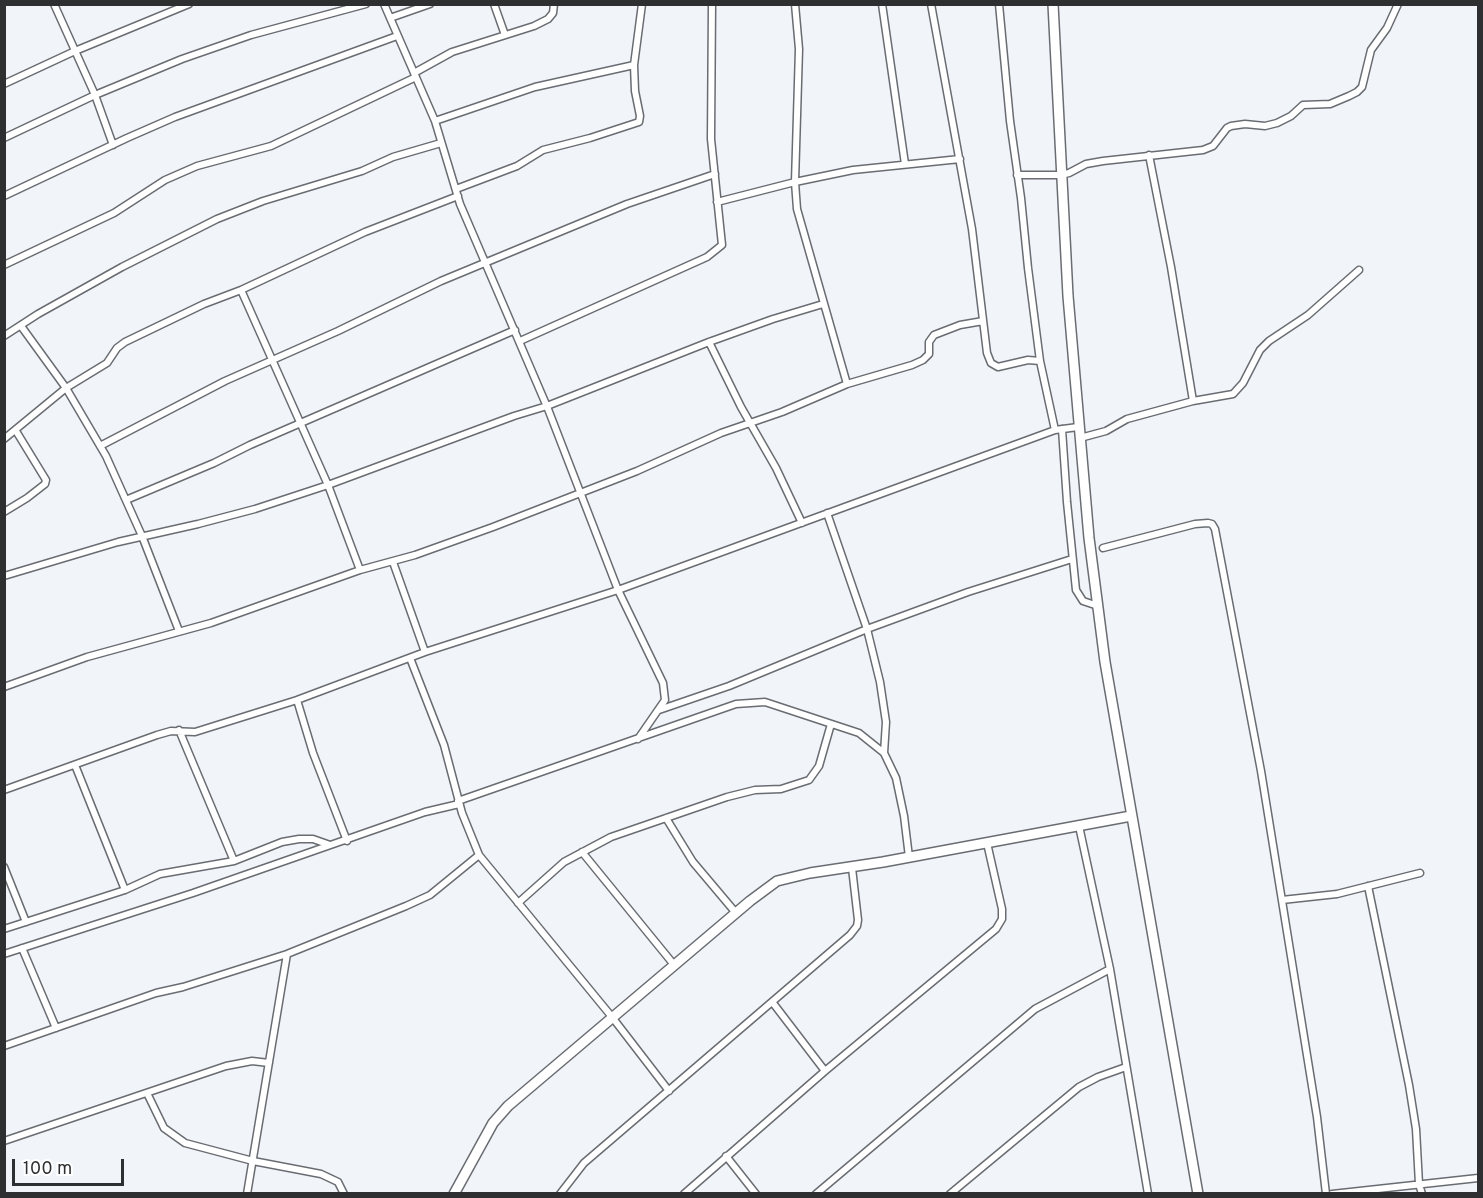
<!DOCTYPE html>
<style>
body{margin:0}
#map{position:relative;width:1483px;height:1198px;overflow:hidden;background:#f1f5fa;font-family:Overpass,sans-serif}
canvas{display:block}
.frame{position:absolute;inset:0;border:6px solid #2d2f31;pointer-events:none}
.scale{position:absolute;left:12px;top:1159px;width:112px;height:27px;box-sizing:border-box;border:3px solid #2d2f31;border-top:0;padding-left:8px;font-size:18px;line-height:21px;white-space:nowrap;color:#2d2f31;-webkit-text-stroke:4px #fff;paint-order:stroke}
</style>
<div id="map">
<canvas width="1483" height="1198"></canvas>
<div class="frame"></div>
<div class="scale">100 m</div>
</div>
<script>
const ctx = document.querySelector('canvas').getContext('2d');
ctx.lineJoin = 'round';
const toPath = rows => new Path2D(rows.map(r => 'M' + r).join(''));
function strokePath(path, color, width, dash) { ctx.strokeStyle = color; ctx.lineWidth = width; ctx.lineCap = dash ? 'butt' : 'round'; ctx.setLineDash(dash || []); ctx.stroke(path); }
const street = toPath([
 [54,4,95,95,113,145],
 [384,4,435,121,460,204,548,409,618,590,663,683,665,700,638,739],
 [494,4,505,35],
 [795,4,799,49,795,182,797,209,847,384],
 [882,4,905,164],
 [931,4,972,229,987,353,991,363,998,367,1028,360,1040,361],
 [999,4,1010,121,1021,198,1028,268,1040,361,1055,430],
 [390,18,430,4],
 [414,73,452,52,534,26,548,19,553,13,554,4],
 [4,84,75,51,189,4],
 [435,121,535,87,634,65],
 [4,138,95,95,182,59,251,35,366,4],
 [1149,155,1171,267,1193,401],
 [1017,175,1061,175,1069,173,1086,164,1103,161,1203,150,1213,146,1227,128,1231,126,1245,124,1265,126,1277,123,1291,116,1303,105,1330,104,1349,96,1357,92,1362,87,1371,50,1387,28,1398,4],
 [456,189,517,166,543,150,590,138,639,122,640,116,635,91,634,65,642,4],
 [4,196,127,138,175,117,397,36],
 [717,202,795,182,853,170,960,159],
 [4,265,114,213,165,180,197,166,271,146,416,77],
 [241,290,328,485,360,570],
 [21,326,66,388,106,456,142,536,179,631],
 [4,336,38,314,122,267,217,219,263,201,362,171,393,157,441,143],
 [520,341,707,257,722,245,711,139,712,4],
 [709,342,741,407,776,468,802,523],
 [1062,429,1067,502,1076,590,1083,601,1098,606],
 [1080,438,1106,431,1127,419,1193,401,1233,394,1243,383,1260,350,1269,341,1308,315,1359,270],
 [4,439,66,388,107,363,117,348,125,342,204,304,241,290,365,232,458,196],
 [100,446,225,381,338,331,441,281,627,204,715,174],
 [126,500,214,463,250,445,515,330],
 [4,512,27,498,45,484,46,480,16,431],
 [827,513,867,629,880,682,886,722,884,753],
 [1103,548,1195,524,1208,523,1212,524,1215,529,1261,771,1317,1117,1326,1194],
 [393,562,425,652],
 [4,576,118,542,198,524,255,509,328,485,514,416,547,406,709,342,773,319,823,304],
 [410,658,444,745,462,813,479,855,612,1017,669,1091],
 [4,687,87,657,211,623,360,570,415,555,493,527,637,471,721,433,782,412,847,384,912,365,923,360,929,354,929,342,934,335,960,325,983,321],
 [297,700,313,753,347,841],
 [659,710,729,686,867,629,968,592,1072,559],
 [179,730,234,861],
 [75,765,125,890],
 [4,790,157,735,171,731,195,732,297,700,425,652,618,590,1055,430,1078,427],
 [458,801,736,704,765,702,859,733,884,753,896,778,904,816,909,857],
 [666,818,693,862,736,913],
 [1079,826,1110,969,1148,1194],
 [582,852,675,966],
 [4,867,26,922],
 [1368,886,1409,1085,1416,1129,1419,1184,1422,1194],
 [1282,900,1337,894,1420,873],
 [518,903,564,862,611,837,727,797,755,790,781,789,809,780,819,766,831,724],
 [4,929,125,890,160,874,234,861,282,842,299,839,313,839,330,845],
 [22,948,56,1028],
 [4,954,193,893,425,812,459,804],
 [773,1003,825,1071],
 [4,1046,156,993,183,987,287,954,406,906,430,895,479,855],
 [147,1093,164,1128,185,1143,253,1161,321,1174,338,1182,344,1194],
 [4,1141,226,1066,252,1061,269,1063],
 [726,1156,756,1194],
 [247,1194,287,954],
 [560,1194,584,1163,850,935,857,926,858,920,852,868],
 [684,1194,825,1071,996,929,1002,919,1002,909,987,843],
 [816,1194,1035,1009,1110,969],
 [950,1194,1079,1087,1098,1077,1126,1067],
 [1332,1194,1478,1178]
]);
const secondary = toPath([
 [1053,4,1068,296,1089,538,1105,662,1198,1194],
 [454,1194,493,1123,508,1106,750,901,777,881,810,873,883,862,1131,816]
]);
strokePath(street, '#696c71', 9);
strokePath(secondary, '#696c71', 12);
strokePath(street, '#fff', 6);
strokePath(secondary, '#fff', 9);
</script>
